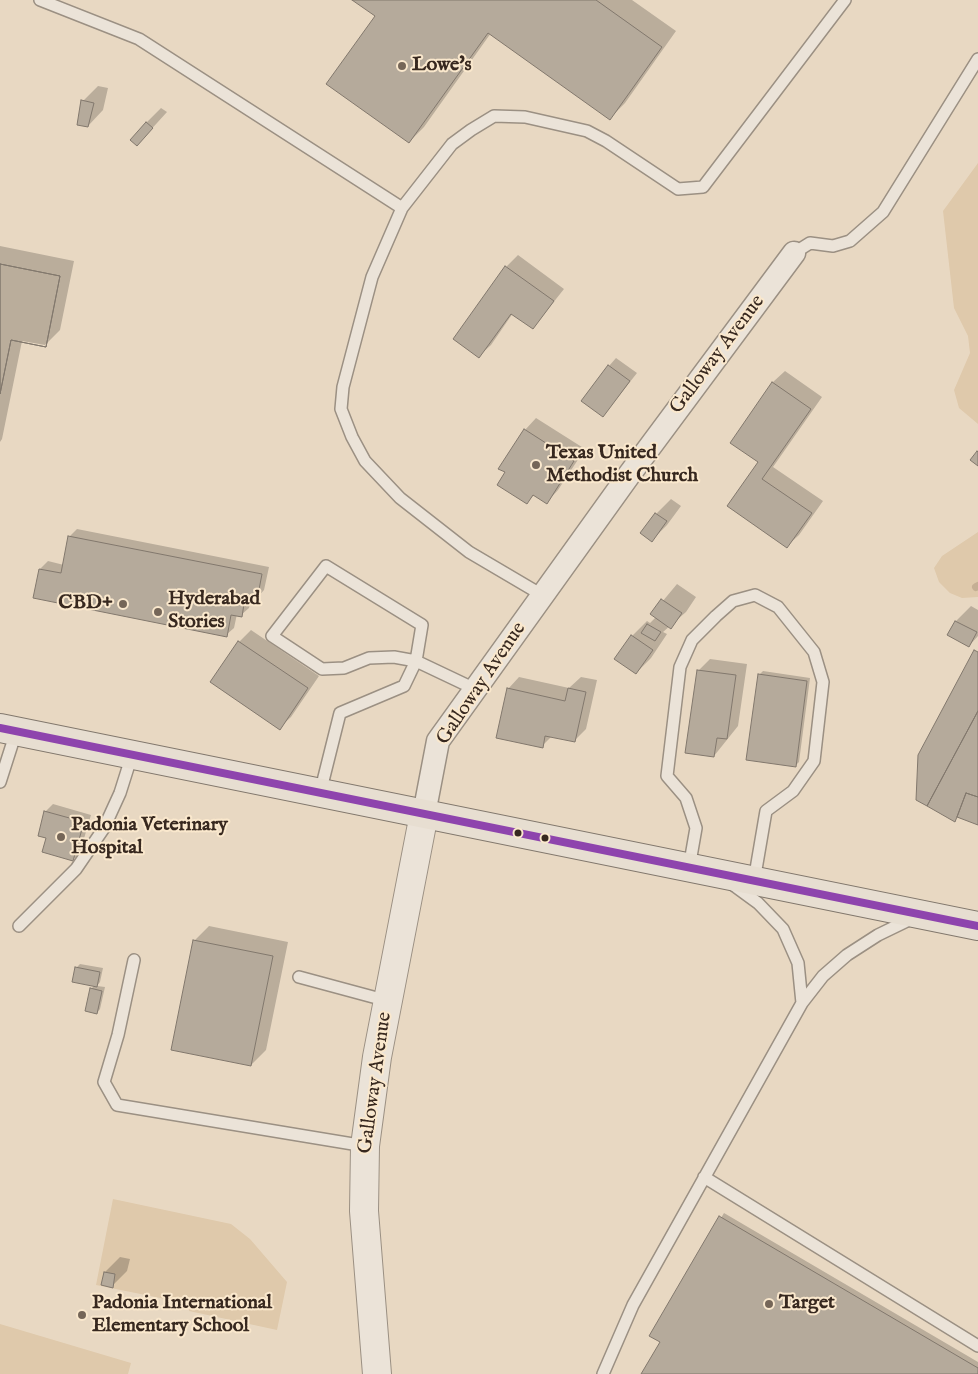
<!DOCTYPE html>
<style>
body{margin:0}
canvas{display:block;background:#e8d8c2}
</style>
<canvas width="978" height="1374"></canvas>
<script>
const ctx = document.querySelector('canvas').getContext('2d');
ctx.lineJoin = 'round';
function paint(path, color) { ctx.fillStyle = color; ctx.fill(path, 'evenodd'); }
const toPath = rows => new Path2D(rows.map(r => 'M' + r).join(''));
function strokePath(path, color, width, dash) { ctx.strokeStyle = color; ctx.lineWidth = width; ctx.lineCap = dash ? 'butt' : 'round'; ctx.setLineDash(dash || []); ctx.stroke(path); }
function write(font, color, halo, rows, align = 'center') {
  ctx.font = font + ' "IM FELL English",serif'; ctx.lineWidth = 4; ctx.setLineDash([]); ctx.textBaseline = 'middle'; ctx.strokeStyle = halo; ctx.fillStyle = color; for (const [text, x, y, turn = 0] of rows) {
    ctx.save(); ctx.translate(x, y); ctx.rotate((+turn || 0) * Math.PI / 180); ctx.textAlign = isNaN(turn) ? turn : align; if (halo) ctx.strokeText(text, 0, 0); ctx.fillText(text, 0, 0); ctx.restore();
  }
}
paint(toPath([
 [978,163,978,424,959,408,954,390,970,353,968,336,954,308,943,211],
 [978,532,978,597,962,598,950,593,939,582,934,568,942,556],
 [113,1199,231,1224,250,1239,287,1282,277,1330,189,1311,190,1304,96,1285],
 [0,1324,131,1363,128,1374,0,1374]
]), '#dfc9ab');
paint(toPath([
 [354,0,632,0,676,31,625,103,610,118,491,33,424,127,409,142,376,16],
 [98,86,108,88,103,110,88,126,83,101],
 [161,108,167,112,137,145,146,123],
 [0,246,74,261,60,330,45,345,22,341,2,439,0,442],
 [518,255,564,289,533,328,513,313,491,345,479,356,506,267],
 [616,358,637,373,603,416,609,366],
 [785,371,822,397,773,467,823,501,799,535,787,546,729,506,760,462,732,442,773,382],
 [536,418,585,449,558,490,547,502,535,494,527,502,506,472,525,430],
 [671,499,681,506,667,525,652,540,656,514],
 [77,529,269,567,264,590,257,598,251,597,249,608,241,615,237,614,234,628,226,635,35,597,40,569,48,561,64,565,69,537],
 [677,584,696,597,686,612,663,632,667,634,651,658,636,673,632,636,647,621,650,623,656,617,652,614],
 [971,606,978,610,978,636,969,646,949,635,956,621],
 [251,630,319,676,291,717,279,728,212,682,239,642],
 [710,659,747,664,738,726,714,756,698,671],
 [763,671,810,678,799,762,795,766,759,675],
 [519,677,569,688,581,677,597,680,586,729,574,741,552,736,542,746,508,689],
 [53,804,91,815,80,852,73,860,47,837,45,812],
 [209,926,288,942,266,1050,251,1065,194,941],
 [80,964,103,968,100,982,97,986,105,987,100,1009,97,1013,91,989,95,985,77,967],
 [724,1213,978,1362,978,1374,642,1374,661,1342,650,1336],
 [120,1257,130,1259,127,1271,112,1286,105,1272]
]), '#0003');
strokePath(toPath([
 [976,587,978,586]
]), '#c5af94', 8);
const building = toPath([
 [352,0,596,0,662,47,610,120,488,33,409,143,326,84,375,16,352,0],
 [81,100,94,103,88,127,77,125,81,100],
 [146,122,153,128,137,146,130,140,146,122],
 [0,264,60,276,46,347,11,340,0,394,0,264],
 [0,264,60,276,46,347,11,340,0,394,0,264],
 [505,266,554,301,533,329,511,314,479,358,453,339,505,266],
 [608,365,630,381,603,417,581,401,608,365],
 [772,382,811,409,762,479,812,513,787,548,727,506,758,462,730,443,772,382],
 [524,429,574,461,547,504,533,495,527,504,497,485,505,472,498,469,524,429],
 [977,451,978,452,978,466,970,460,977,451],
 [655,513,667,521,652,542,640,533,655,513],
 [68,536,262,574,257,600,245,597,242,617,231,615,227,637,33,598,39,569,61,573,68,536],
 [661,599,682,613,671,629,650,614,661,599],
 [955,621,977,632,969,647,947,635,955,621],
 [647,624,661,632,655,641,641,633,647,624],
 [631,635,653,650,636,674,614,659,631,635],
 [238,641,308,688,280,730,210,682,238,641],
 [974,650,978,652,978,711,927,806,916,800,918,755,974,650],
 [697,670,736,675,727,739,717,738,714,757,685,753,697,670],
 [758,674,807,681,796,767,746,760,758,674],
 [507,688,565,701,568,688,586,692,575,742,545,736,543,748,496,738,507,688],
 [978,711,978,797,966,793,955,822,927,806,978,711],
 [966,793,978,797,978,825,957,817,966,793],
 [44,811,84,822,73,861,42,852,46,838,38,836,44,811],
 [193,940,273,956,251,1066,171,1050,193,940],
 [75,967,100,972,97,987,72,982,75,967],
 [90,988,102,991,97,1014,85,1011,90,988],
 [719,1216,978,1368,978,1374,641,1374,660,1342,649,1336,719,1216],
 [104,1272,115,1274,113,1288,101,1285,104,1272]
]);
paint(building, '#b5aa9b');
strokePath(building, '#82786d', 1);
const service = toPath([
 [40,0,139,39,402,208],
 [794,253,810,243,833,246,850,241,883,212,978,59],
 [326,566,422,625,416,661,394,657,369,658,344,668,322,669,272,636,326,566],
 [542,595,469,552,400,498,365,461,352,437,341,409,343,387,372,277,402,208,452,144,471,130,494,116,525,117,587,131,606,141,678,189,703,187,845,0],
 [0,782,16,732],
 [320,793,340,713,404,686,416,661,475,689],
 [689,868,696,828,686,798,667,776,680,667,692,640,716,616,733,601,755,595,778,607,814,652,823,682,814,761,793,791,766,811,754,881],
 [732,884,758,903,783,929,798,963,802,1003],
 [19,926,76,869,104,828,120,793,132,755],
 [134,960,118,1035,104,1082,117,1105,365,1146],
 [299,977,388,1001],
 [704,1177,978,1346],
 [603,1374,633,1305,802,1003,823,976,847,955,878,935,913,918]
]);
const minor = toPath([
 [424,814,438,741,629,475,794,253]
]);
const tertiary = toPath([
 [377,1374,364,1211,365,1146,377,1057,424,814]
]);
const primary = toPath([
 [0,728,978,926]
]);
strokePath(service, '#9b9083', 14);
strokePath(minor, '#9b9083', 25);
strokePath(tertiary, '#9b9083', 30);
strokePath(primary, '#82786d', 30);
strokePath(service, '#ebe3d8', 11);
strokePath(minor, '#ebe3d8', 22);
strokePath(tertiary, '#ebe3d8', 28);
strokePath(primary, '#e7ded1', 28);
strokePath(toPath([
 [0,728,978,926]
]), '#8e44ad', 8);
for (const [x, y, r, color] of [
 [402,66,5,"#756658"],
 [536,465,5,"#756658"],
 [123,604,5,"#756658"],
 [158,612,5,"#756658"],
 [518,833,4.5,"#37281f"],
 [61,837,5,"#756658"],
 [545,838,4.5,"#37281f"],
 [769,1304,5,"#756658"],
 [82,1315,5,"#756658"]
]) { const dot = new Path2D(); dot.arc(x, y, r, 0, 2 * Math.PI); ctx.fillStyle = color; ctx.fill(dot); strokePath(dot, '#fae8cd', 2); }
write('bold 20px', '#37281f', '#fae8cd', [
 ["Lowe's",412,66],
 ["Texas United",546,454],
 ["Methodist Church",546,477],
 ["Hyderabad",168,600],
 ["Stories",168,623],
 ["CBD+",113,604,"right"],
 ["Padonia Veterinary",71,826],
 ["Hospital",71,849],
 ["Padonia International",92,1304],
 ["Elementary School",92,1327],
 ["Target",779,1304]
], 'left');
write('20px', '#37281f', '#fae8cd', [
 ["Galloway Avenue",718,355,-53],
 ["Galloway Avenue",482,684,-56],
 ["Galloway Avenue",376,1083,-82]
]);
</script>
